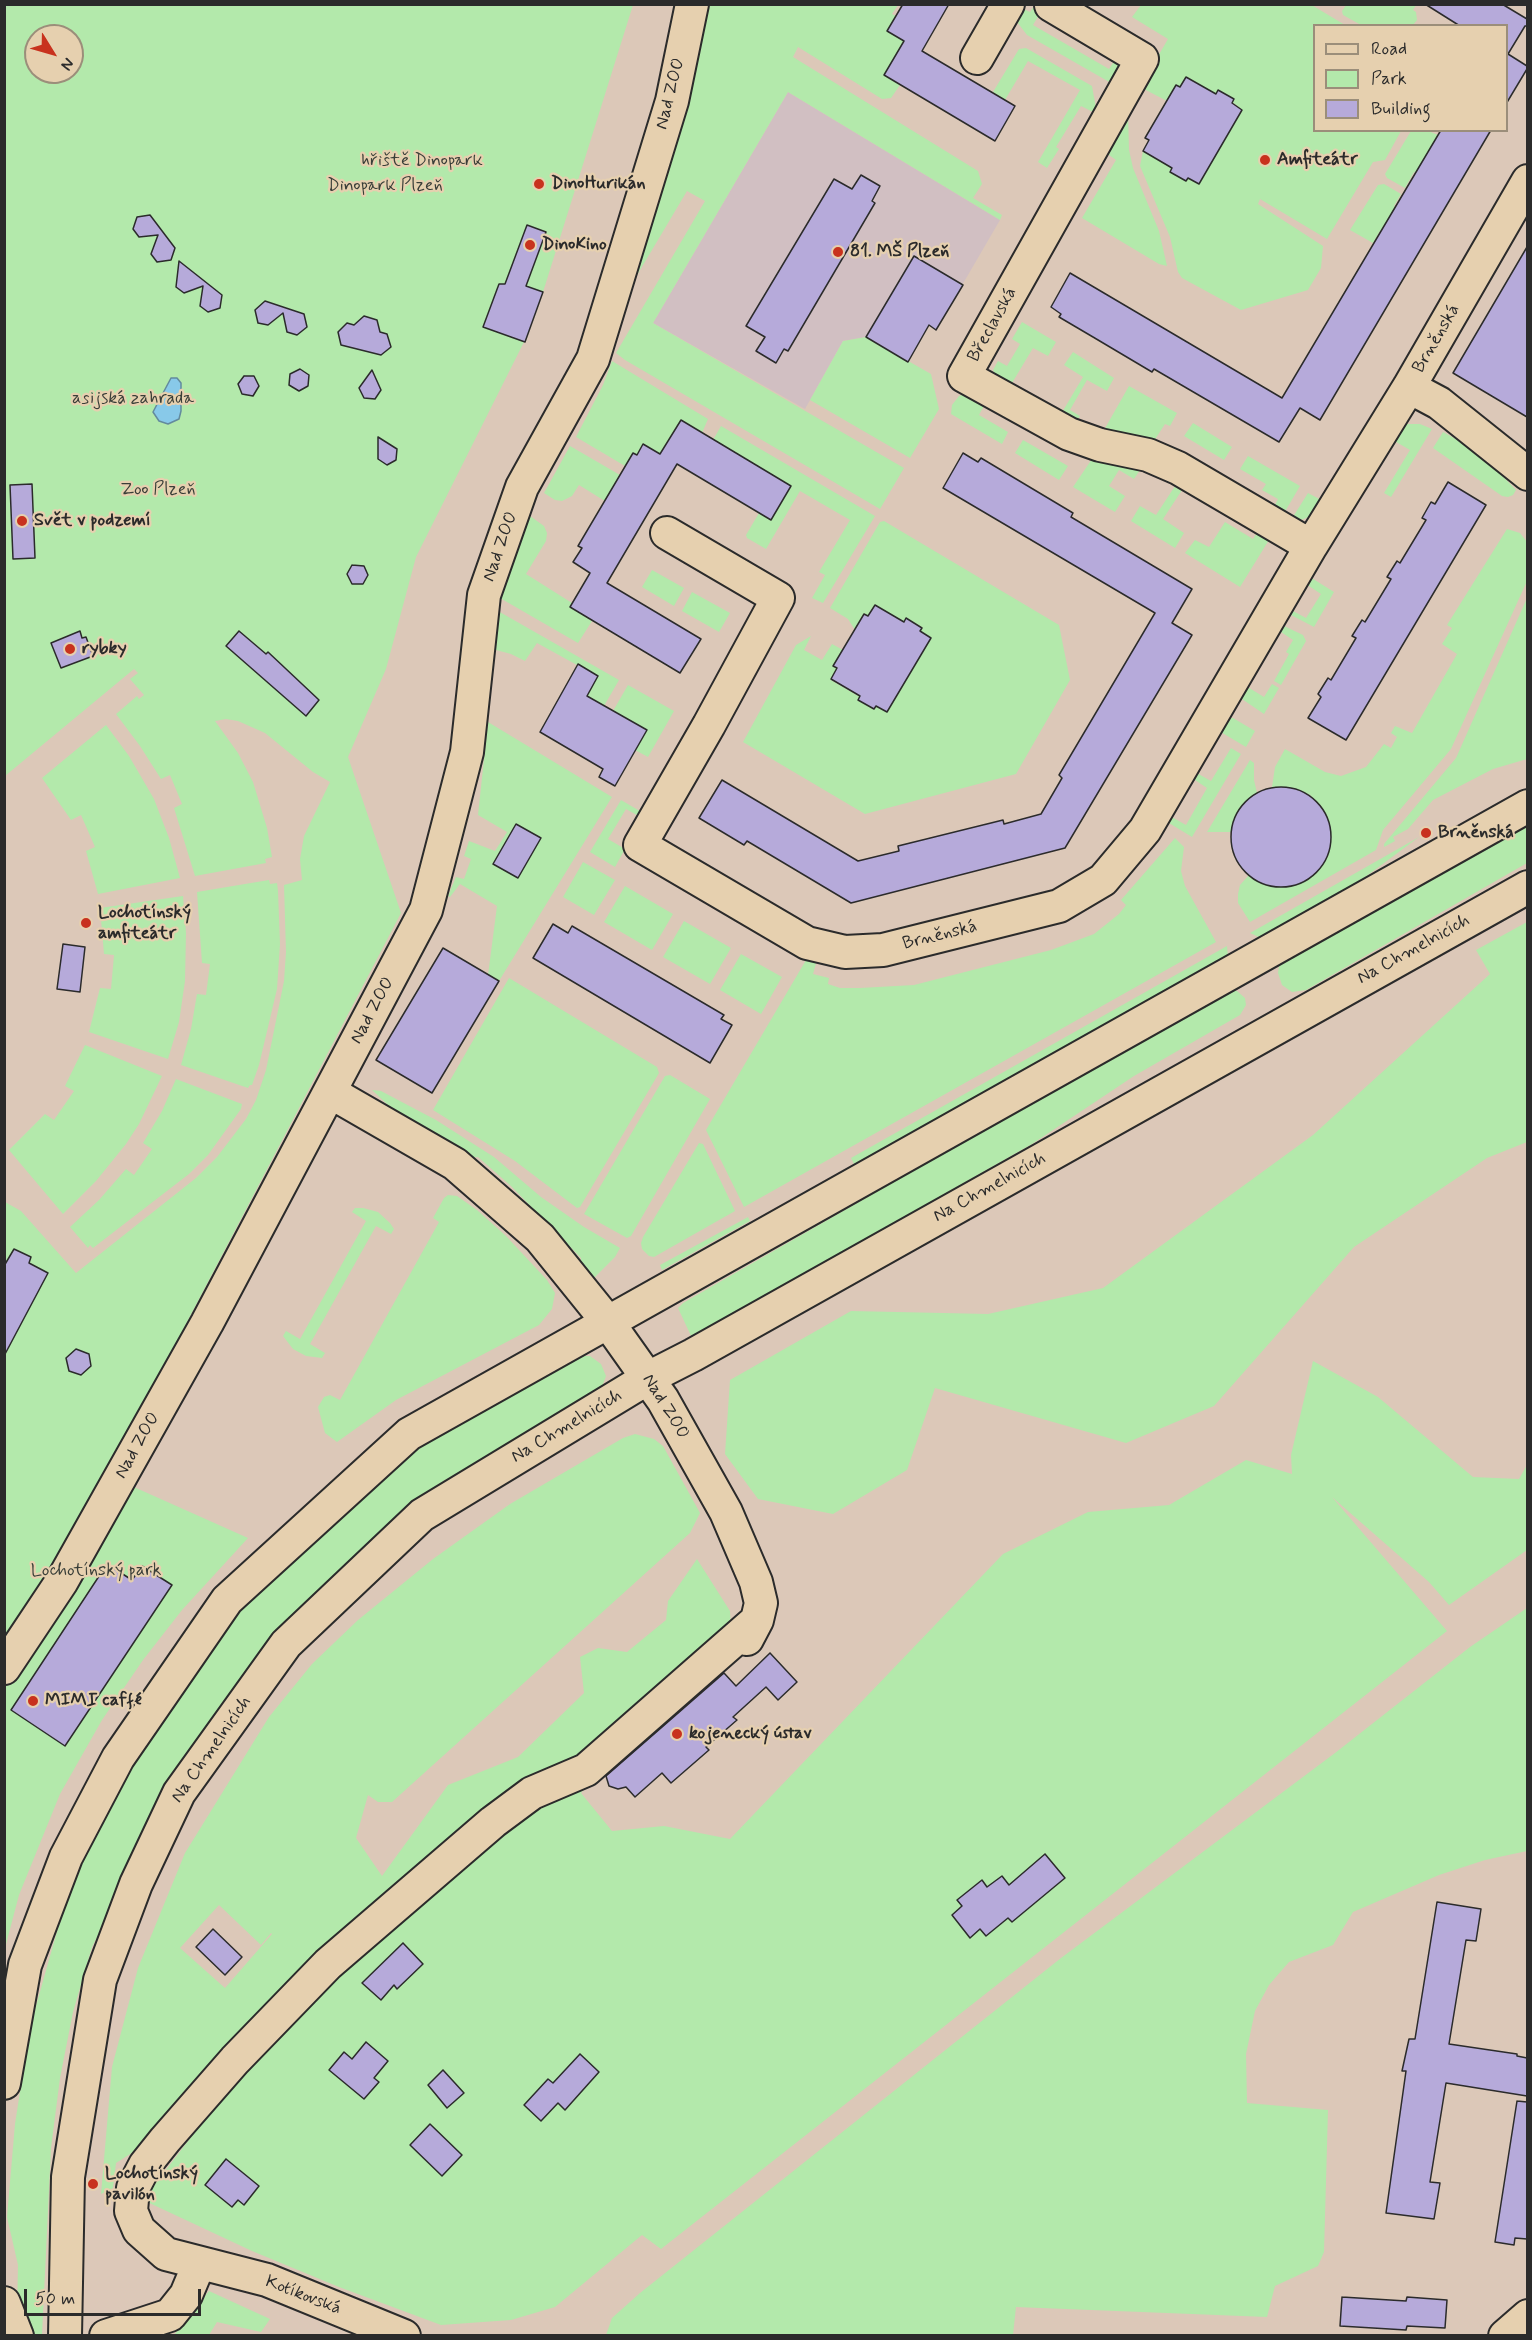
<!DOCTYPE html>
<meta charset="utf-8">
<style>
body{margin:0}
#map{position:relative;width:1532px;height:2340px;overflow:hidden;background:#dcc8b8;font-family:Mynerve,sans-serif}
canvas{display:block}
.frame{position:absolute;inset:0;border:6px solid #2b2b2b;pointer-events:none}
.legend{position:absolute;left:1313px;top:24px;width:195px;height:108px;box-sizing:border-box;background:#e6d0af;border:2px solid #9b8e7a;margin:0;padding:8px 10px;list-style:none;font-size:18px;color:#2b2b2b}
.legend li{display:flex;align-items:center;gap:12px;height:30px}
.legend b{width:30px;border:2px solid #9b8e7a}
.north{position:absolute;left:24px;top:24px;width:60px;height:60px;box-sizing:border-box;background:#e6d0af;border:2px solid #9b8e7a;border-radius:50%;rotate:127deg;font-size:16px;font-weight:700;line-height:24px;text-align:center;color:#2b2b2b}
.north::after{content:'';display:block;margin:auto;width:21px;height:27px;background:#c8321e;clip-path:polygon(50% 0,100% 100%,50% 72%,0 100%)}
.scale{position:absolute;left:24px;top:2289px;width:177px;height:27px;box-sizing:border-box;border:3px solid #2b2b2b;border-top:0;padding-left:8px;font-size:18px;line-height:21px;white-space:nowrap;color:#2b2b2b;-webkit-text-stroke:4px #e6d0af;paint-order:stroke}
</style>
<div id="map">
<canvas width="1532" height="2340"></canvas>
<div class="frame"></div>
<ul class="legend">
<li><b style="height:8px;background:#e6d0af"></b>Road</li>
<li><b style="height:16px;background:#b3e9ab"></b>Park</li>
<li><b style="height:16px;background:#b6aada"></b>Building</li>
</ul>
<div class="north">N</div>
<div class="scale">50 m</div>
</div>
<script>
const ctx = document.querySelector('canvas').getContext('2d');
ctx.lineJoin = 'round';
function paint(path, color) { ctx.fillStyle = color; ctx.fill(path, 'evenodd'); }
const toPath = rows => new Path2D(rows.map(r => 'M' + r).join(''));
function strokePath(path, color, width, dash) { ctx.strokeStyle = color; ctx.lineWidth = width; ctx.lineCap = dash ? 'butt' : 'round'; ctx.setLineDash(dash || []); ctx.stroke(path); }
function write(font, color, halo, rows, align = 'center') {
  ctx.font = font + ' Mynerve,sans-serif'; ctx.lineWidth = 4.5; ctx.setLineDash([]); ctx.textBaseline = 'middle'; ctx.strokeStyle = halo; ctx.fillStyle = color; for (const [text, x, y, turn = 0] of rows) {
    ctx.save(); ctx.translate(x, y); ctx.rotate((+turn || 0) * Math.PI / 180); ctx.textAlign = isNaN(turn) ? turn : align; if (halo) ctx.strokeText(text, 0, 0); ctx.fillText(text, 0, 0); ctx.restore();
  }
}
paint(toPath([
 [788,92,1000,220,936,330,926,323,908,362,866,337,843,341,805,409,653,323]
]), '#d1bfc2');
paint(toPath([
 [1310,4,1345,25,1314,26,1314,130,1401,131,1385,160,1373,162,1327,239,1260,199,1258,204,1323,246,1321,268,1308,290,1241,310,1182,278,1178,272,1170,237,1140,166,1143,151,1172,168,1170,172,1186,181,1227,136,1242,110,1218,90,1216,94,1187,77,1180,87,1167,101,1140,87,1168,39,1132,17,1141,5],
 [4,5,633,5,543,292,525,340,416,557,386,669,348,757,401,913,107,1475,248,1538,182,1610,143,1660,102,1720,60,1794,19,1895,5,1948,5,1202,21,1211,76,1273,196,1178,217,1157,246,1119,256,1100,266,1070,284,981,286,952,284,885,302,880,300,859,304,836,330,782,313,772,265,733,238,721,226,719,215,721,238,753,253,782,267,828,272,857,265,859,266,863,195,876,174,808,182,804,170,775,161,779,140,746,116,714,137,696,139,699,144,695,130,679,138,673,134,669,5,776],
 [36,36,72,36,72,72,36,72],
 [705,5,898,5,892,14,896,16,904,41,884,75,900,85,891,98,882,99,798,47,793,57,978,171,982,184,973,198,1002,215,1000,220,788,92,653,323,904,468,880,509,625,360,616,353,705,201,687,191,633,282],
 [1015,5,1030,12,1035,5,1045,5,1033,25,1109,69,1119,54,1123,65,1111,83,1027,35,1014,18],
 [1346,5,1416,5,1413,10,1416,12,1417,20,1413,25,1361,25,1343,15,1342,11],
 [1026,48,1092,86,1097,114,1081,106,1056,147,1059,149,1047,168,1038,162,1080,90,1028,61,1005,100,993,92,1019,49],
 [1128,112,1129,150,1133,168,1159,231,1167,266,1159,264,1082,218,1116,160,1102,150],
 [1411,131,1428,131,1438,135,1430,148,1434,150,1419,175,1414,172,1405,188,1387,178,1385,174],
 [1384,184,1401,194,1394,206,1399,209,1385,233,1380,231,1373,243,1350,230,1378,185],
 [1022,322,1056,342,1048,356,1033,348,1012,383,1005,385,997,379,993,370,998,361,1007,366,1020,344,1012,339],
 [866,337,931,374,939,409,910,458,810,400,843,341],
 [1073,352,1114,378,1107,391,1087,380,1070,410,1080,416,1076,422,1061,414,1083,377,1064,365],
 [612,361,708,419,702,433,681,420,660,454,643,445,637,455,633,454,625,466,576,437,603,385],
 [1129,386,1177,413,1170,426,1165,424,1152,444,1104,430],
 [972,391,987,400,979,415,1008,432,1002,444,951,414,952,405,959,396],
 [1193,423,1232,447,1224,460,1184,436],
 [1405,424,1420,424,1432,429,1391,497,1384,493,1410,450,1391,439,1398,427],
 [721,426,875,516,823,603,812,598,825,575,819,572,850,520,800,491,766,549,747,538,746,535,759,513,771,520,791,486,713,440],
 [1443,432,1465,444,1489,462,1516,490,1513,495,1508,497,1502,496,1433,448],
 [1023,440,1068,466,1059,480,1015,453],
 [570,446,620,475,613,487,608,503,579,485,572,496,562,501,555,500,544,493],
 [1096,453,1144,464,1134,479,1119,470,1109,486,1125,496,1115,512,1073,487],
 [1248,456,1300,486,1283,515,1273,509,1278,499,1262,490,1266,484,1240,469],
 [1179,480,1186,484,1163,519,1184,533,1175,548,1131,521,1140,506,1156,515],
 [1308,493,1323,501,1311,516,1301,520,1291,520],
 [530,516,544,526,547,533,546,541,526,574,572,603,570,607,592,621,578,643,500,598,514,549],
 [884,521,1059,625,1070,680,1016,774,865,814,743,742,796,645,811,636,804,650,822,660,832,644,843,650,834,666,837,668,831,680,860,697,858,700,873,709,876,706,887,712,931,638,920,631,922,627,906,618,904,622,875,605,868,616,864,614,855,630,848,619,830,608,880,522],
 [1225,522,1253,539,1260,528,1272,535,1240,587,1185,553,1195,540,1209,547],
 [1507,529,1520,533,1527,542,1527,581,1451,749,1383,830,1376,850,1250,922,1238,903,1238,894,1240,885,1249,875,1272,886,1287,886,1301,882,1314,874,1324,863,1330,849,1331,834,1328,819,1321,806,1310,795,1296,789,1272,787,1275,767,1285,749,1325,772,1341,776,1366,767,1384,744,1391,748,1397,737,1391,733,1395,726,1412,733,1457,654,1442,644,1452,628,1447,625],
 [652,570,684,588,674,606,642,587],
 [1310,577,1334,592,1314,627,1291,615,1293,611,1306,618,1321,594,1306,584],
 [692,592,730,613,719,632,682,611],
 [1527,598,1527,759,1493,769,1433,800,1408,829,1393,837,1395,841,1384,847,1384,844,1456,758],
 [498,611,619,680,604,706,587,696,597,676,537,643,525,661,511,654,496,650],
 [1284,626,1303,635,1306,641,1281,685,1274,681,1289,654,1286,652,1293,640,1281,632],
 [1272,684,1279,688,1264,714,1239,697,1246,686,1264,697],
 [628,685,674,711,648,757,635,750,646,730,613,711],
 [1228,718,1233,718,1255,731,1246,747,1219,731],
 [488,722,612,797,499,981,488,975,497,906,460,884,450,897,448,896,456,877,464,879,471,859,464,856,469,841,495,851,507,832,478,815],
 [106,725,129,756,154,799,169,838,180,878,98,894,86,851,95,847,81,815,71,820,42,778],
 [1231,748,1241,754,1192,837,1164,820,1170,816,1186,825,1207,788,1192,778,1195,772,1211,781],
 [1250,760,1254,763,1254,780,1257,793,1240,809,1232,832,1207,832],
 [621,800,645,814,642,818,626,809,608,839,625,849,615,867,590,852],
 [1527,821,1527,863,1306,990,1292,992,1282,985,1278,973,1279,966,1285,958],
 [1419,837,1345,892,1263,939,1250,933],
 [1175,838,1184,847,1181,871,1185,886,1216,942,744,1207,706,1130,809,955,818,956,813,974,829,978,828,984,840,988,860,988,914,985,1051,950,1094,934,1119,914,1126,905,1121,900],
 [583,862,615,880,594,915,563,897],
 [269,880,270,884,277,883,278,891,280,944,277,989,259,1065,252,1085,250,1085,248,1088,181,1065,191,1029,197,994,206,995,210,964,202,963,197,892],
 [625,886,673,914,652,950,604,922],
 [183,896,186,933,185,981,179,1022,168,1059,89,1032,100,988,111,989,114,955,104,954,100,908],
 [684,921,731,948,710,984,663,957],
 [1527,922,1527,1142,1487,1158,1354,1247,1214,1406,1126,1443,935,1388,907,1470,833,1514,758,1499,725,1454,730,1380,851,1311,988,1314,1103,1288,1313,1135,1490,974,1476,950],
 [1227,946,1228,957,990,1091,854,1164,851,1158],
 [741,954,782,977,761,1014,720,990],
 [509,978,657,1067,659,1073,580,1207,577,1208,515,1161,433,1110],
 [1228,990,1237,991,1245,998,1246,1005,1240,1015,1134,1076,1032,1144,692,1338,678,1308,683,1303],
 [85,1045,162,1076,139,1124,126,1144,96,1181,63,1214,9,1150,45,1114,54,1120,74,1091,65,1086],
 [670,1075,710,1099,631,1236,627,1238,584,1214,665,1076],
 [176,1079,242,1104,241,1109,208,1155,189,1174,93,1248,90,1245,88,1248,70,1227,99,1200,126,1169,134,1175,152,1149,143,1143,162,1111],
 [372,1090,381,1091,436,1120,494,1157,541,1197,584,1227,620,1248,615,1257,592,1280,580,1266,581,1258,511,1186,478,1157,468,1158,388,1105],
 [699,1143,703,1144,735,1211,654,1257,649,1256,642,1249,641,1243,643,1237],
 [448,1195,457,1196,477,1210,506,1236,547,1280,555,1293,552,1309,539,1325,396,1400,337,1442,325,1433,318,1407,324,1397,330,1395,340,1400,439,1222,433,1218,444,1198],
 [355,1208,363,1208,378,1212,390,1223,394,1229,391,1234,376,1226,310,1344,325,1353,322,1358,306,1356,293,1349,283,1336,286,1331,300,1339,366,1221,352,1212],
 [748,1217,750,1221,662,1270,660,1265],
 [579,1356,590,1356,601,1364,606,1376,600,1392,516,1442,443,1481,324,1595,170,1792,92,1947,73,2012,60,2078,51,2148,42,2335,33,2335,27,2331,17,2315,18,2265,7,2217,15,2124,30,2027,58,1928,86,1852,143,1741,247,1603,334,1521,435,1434],
 [1313,1361,1378,1397,1473,1477,1519,1479,1527,1465,1527,1550,1449,1605,1429,1582,1332,1497,1447,1631,661,2249,642,2235,555,2307,511,2320,441,2325,339,2287,252,2251,143,2200,223,2095,116,2163,113,2188,101,2194,112,2067,138,1968,185,1853,269,1717,312,1664,358,1620,433,1559,510,1504,623,1438,635,1434,654,1439,663,1446,700,1513,690,1533,392,1802,378,1802,368,1795,356,1838,382,1876,448,1785,518,1757,584,1693,580,1657,598,1648,627,1652,666,1620,668,1601,697,1559,730,1611,732,1648,634,1729,581,1793,612,1831,664,1826,730,1839,1003,1554,1088,1512,1169,1505,1246,1460,1292,1474,1291,1455],
 [219,1905,261,1945,271,1933,272,1934,225,1988,180,1948],
 [1527,1608,1527,1851,1485,1860,1439,1875,1353,1912,1333,1945,1289,1962,1269,1985,1255,2011,1246,2054,1247,2103,1328,2110,1324,2252,1318,2266,1275,2286,1267,2317,1016,2307,1013,2335,606,2335,612,2318,640,2293,1061,1958,1335,1753,1470,1647],
 [209,2291,270,2319,261,2332,217,2322,209,2335,174,2335]
]), '#b3e9ab');
const water = toPath([
 [171,378,177,378,181,383,181,411,179,419,168,424,159,421,153,412,171,378]
]);
paint(water, '#88c9e9');
strokePath(water, '#638a9d', 1.5);
const building = toPath([
 [903,4,949,4,922,51,1015,106,995,141,884,75,904,41,887,31,903,4],
 [1425,4,1502,4,1527,19,1527,26,1525,26,1508,54,1527,66,1527,69,1506,104,1506,26,1460,26,1425,4],
 [1186,77,1216,94,1218,90,1234,99,1232,103,1242,110,1199,184,1188,178,1186,181,1170,172,1172,168,1143,151,1149,140,1145,138,1176,85,1180,87,1186,77],
 [1441,130,1491,130,1320,420,1300,408,1279,442,1154,369,1152,372,1093,337,1059,317,1061,314,1051,307,1070,273,1282,398,1441,130],
 [861,175,880,186,872,201,875,203,788,351,784,349,776,363,756,351,765,337,746,326,834,179,852,189,861,175],
 [150,215,175,248,171,260,157,262,151,254,158,235,139,237,133,229,137,217,150,215],
 [527,225,546,232,526,286,543,292,525,342,483,327,499,284,505,284,527,225],
 [1527,247,1527,417,1453,373,1527,247],
 [914,256,963,285,936,330,929,325,908,362,866,337,914,256],
 [179,261,222,295,220,308,208,312,200,306,203,286,184,293,176,287,179,261],
 [265,301,304,314,307,327,297,335,287,332,283,313,268,325,258,323,255,310,265,301],
 [364,316,377,320,380,332,387,334,391,347,381,355,341,345,338,332,347,323,354,325,364,316],
 [300,369,309,375,308,386,299,391,289,385,290,374,300,369],
 [372,370,381,390,375,399,364,398,359,388,372,370],
 [244,376,254,376,259,386,253,396,242,394,238,384,244,376],
 [681,420,791,486,771,520,677,464,607,583,701,639,680,673,570,607,590,573,573,562,582,548,578,546,620,475,633,453,637,455,643,444,660,454,681,420],
 [378,437,397,449,396,460,387,465,378,459,378,437],
 [963,453,978,462,981,458,1073,513,1071,517,1192,589,1172,623,1192,635,1065,848,851,903,747,841,744,845,699,818,722,780,858,861,899,851,898,846,1003,820,1004,824,1041,814,1062,778,1059,775,1155,613,943,488,963,453],
 [1448,482,1486,505,1346,740,1308,718,1321,697,1318,694,1328,678,1331,680,1356,638,1352,636,1362,620,1365,622,1391,579,1387,577,1397,561,1400,563,1426,520,1422,518,1431,502,1435,504,1448,482],
 [32,484,35,558,13,559,10,485,32,484],
 [352,565,364,566,368,575,363,584,352,584,347,574,352,565],
 [875,605,904,622,906,618,922,628,920,631,931,638,887,712,876,706,874,709,858,700,860,696,831,679,837,668,833,666,864,614,868,616,875,605],
 [80,631,82,638,86,637,93,656,61,668,51,643,80,631],
 [239,631,266,654,268,652,319,700,306,716,226,646,239,631],
 [578,664,598,676,587,696,647,730,615,786,599,777,603,769,540,732,578,664],
 '1231 837a50 50 0 1 1 100 0a50 50 0 1 1-100 0Z',
 [516,824,541,838,518,878,493,864,516,824],
 [553,924,568,933,572,926,724,1015,721,1019,732,1025,710,1063,533,958,553,924],
 [63,944,85,947,80,992,57,989,63,944],
 [443,948,499,981,432,1093,376,1060,443,948],
 [14,1249,31,1257,29,1263,48,1273,4,1356,4,1266,14,1249],
 [76,1349,89,1354,91,1366,81,1375,69,1371,66,1358,76,1349],
 [107,1564,132,1580,142,1566,172,1585,65,1746,11,1710,107,1564],
 [770,1653,797,1682,778,1700,766,1687,733,1717,737,1720,706,1747,709,1750,671,1783,662,1773,635,1797,626,1787,618,1789,609,1786,606,1776,724,1673,736,1686,770,1653],
 [1045,1854,1065,1878,1012,1922,1008,1918,986,1936,980,1929,970,1938,952,1915,962,1906,957,1900,982,1880,987,1887,1002,1876,1009,1885,1045,1854],
 [1437,1902,1481,1909,1476,1941,1466,1940,1449,2044,1517,2054,1517,2056,1527,2058,1527,2096,1446,2083,1430,2182,1440,2183,1434,2219,1386,2213,1406,2071,1402,2071,1409,2039,1415,2039,1437,1902],
 [213,1929,242,1957,225,1975,196,1947,213,1929],
 [403,1943,423,1964,397,1989,394,1985,381,2000,362,1983,403,1943],
 [366,2042,388,2061,374,2078,379,2082,364,2099,329,2070,344,2052,352,2059,366,2042],
 [580,2054,599,2072,565,2110,558,2103,541,2121,524,2105,548,2079,553,2083,580,2054],
 [443,2070,464,2093,447,2108,428,2085,443,2070],
 [1517,2101,1527,2102,1527,2239,1515,2238,1514,2245,1495,2242,1517,2101],
 [430,2124,462,2155,442,2176,410,2145,430,2124],
 [226,2159,259,2186,244,2205,238,2200,232,2207,205,2185,226,2159],
 [1342,2297,1406,2301,1407,2297,1447,2300,1445,2328,1407,2326,1406,2330,1340,2326,1342,2297]
]);
paint(building, '#b6aada');
strokePath(building, '#2b2b2b', 1.5);
const minor = toPath([
 [1051,5,1142,59,964,376,1069,434,1100,445,1148,455,1178,468,1311,546],
 [977,58,1008,4],
 [1409,387,1439,403,1528,474],
 [667,533,778,598,709,725,640,845,807,943,845,952,883,950,1059,906,1103,880,1145,830,1311,546,1409,387,1528,181],
 [330,1092,455,1164,540,1238,607,1321,663,1400,726,1512,756,1582,761,1603,757,1620,747,1639],
 [4,1668,62,1581,207,1323,426,910,467,752,484,595,522,487,593,359,672,101,692,4],
 [4,2083,25,1965,66,1857,118,1758,227,1600,409,1434,1528,806],
 [4,2303,17,2336],
 [65,2336,68,2177,100,1980,136,1884,179,1793,286,1644,422,1515,648,1378,693,1355,1528,887],
 [106,2336,170,2315,186,2295,199,2264],
 [404,2336,267,2280,166,2254,139,2230,131,2211,133,2188,145,2165,165,2140,235,2060,328,1964,493,1822,532,1793,586,1770,757,1620],
 [1505,2336,1528,2316]
]);
strokePath(minor, '#2b2b2b', 36);
strokePath(minor, '#e6d0af', 32);
for (const [x, y, r, color] of [
 [1265,160,6,"#c8321e"],
 [539,184,6,"#c8321e"],
 [530,245,6,"#c8321e"],
 [838,252,6,"#c8321e"],
 [22,521,6,"#c8321e"],
 [70,649,6,"#c8321e"],
 [1426,833,6,"#c8321e"],
 [86,923,6,"#c8321e"],
 [33,1701,6,"#c8321e"],
 [677,1734,6,"#c8321e"],
 [93,2184,6,"#c8321e"]
]) { const dot = new Path2D(); dot.arc(x, y, r, 0, 2 * Math.PI); ctx.fillStyle = color; ctx.fill(dot); strokePath(dot, '#e6d0af', 2); }
write('18px', '#2b2b2b', '#e6d0af', [
 ["Nad ZOO",671,94,-76],
 ["Břeclavská",993,325,-61],
 ["Brněnská",1437,339,-60],
 ["Nad ZOO",501,547,-71],
 ["Brněnská",940,936,-14],
 ["Na Chmelnicích",1414,950,-29],
 ["Nad ZOO",373,1011,-62],
 ["Na Chmelnicích",990,1188,-29],
 ["Nad ZOO",665,1407,58],
 ["Na Chmelnicích",567,1427,-31],
 ["Nad ZOO",138,1446,-61],
 ["Na Chmelnicích",212,1750,-55],
 ["Kotíkovská",303,2296,21]
]);
write('bold 18px', '#2b2b2b', '#e6d0af', [
 ["Amfiteátr",1277,160],
 ["DinoHurikán",551,184],
 ["DinoKino",542,245],
 ["81. MŠ Plzeň",850,252],
 ["Svět v podzemí",34,521],
 ["rybky",82,649],
 ["Brněnská",1438,833],
 ["Lochotínský",98,913],
 ["amfiteátr",98,934],
 ["MIMI caffé",45,1701],
 ["kojenecký ústav",689,1734],
 ["Lochotínský",105,2174],
 ["pavilón",105,2195]
], 'left');
write('18px', '#393e38', '#e6d0af', [
 ["hřiště Dinopark",422,161],
 ["Dinopark Plzeň",385,186],
 ["asijská zahrada",133,399],
 ["Zoo Plzeň",158,490],
 ["Lochotínský park",96,1571]
]);
</script>
